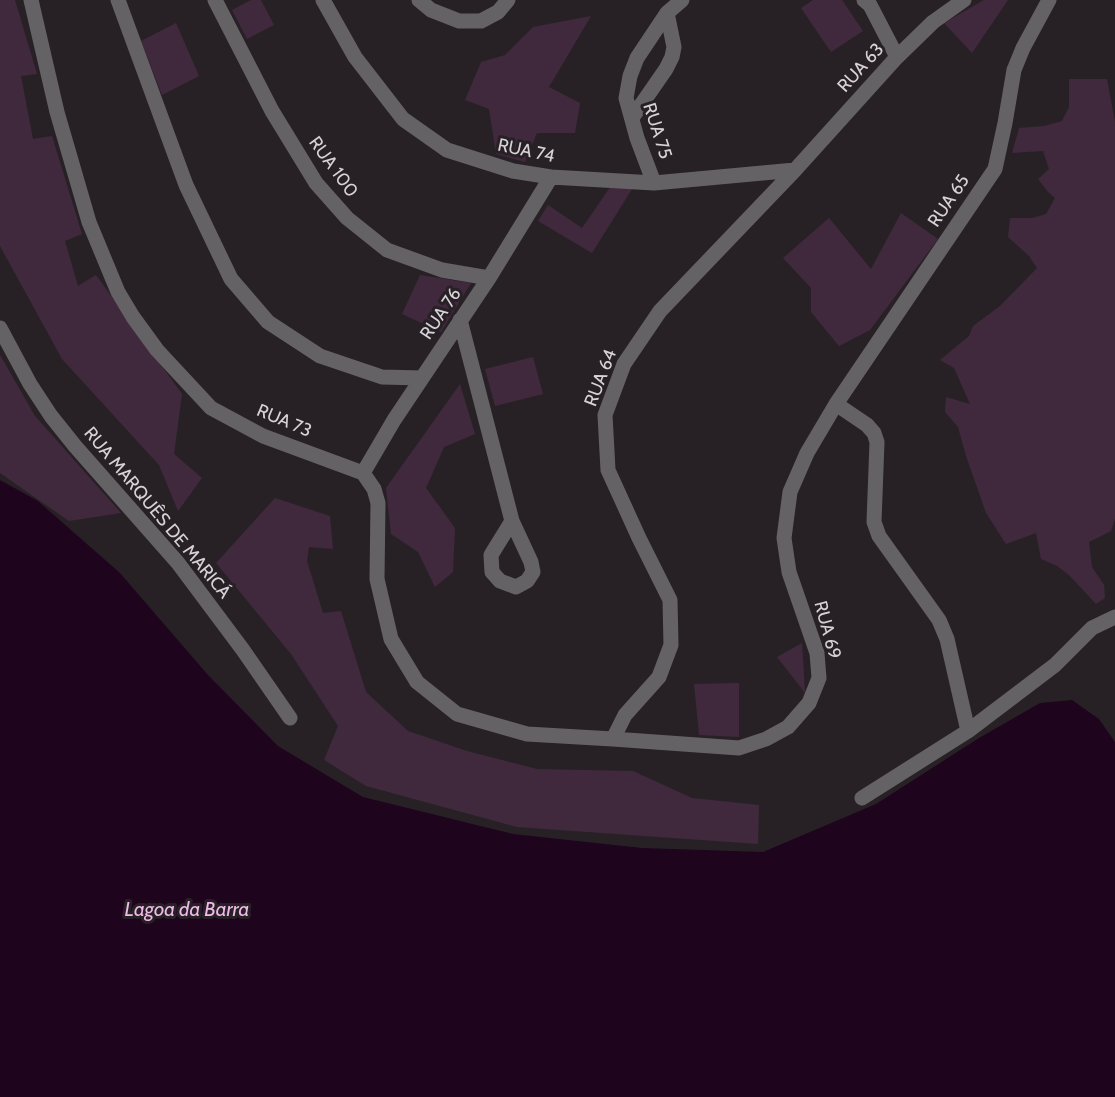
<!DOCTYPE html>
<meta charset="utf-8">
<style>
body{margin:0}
canvas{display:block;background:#272126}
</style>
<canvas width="1115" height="1097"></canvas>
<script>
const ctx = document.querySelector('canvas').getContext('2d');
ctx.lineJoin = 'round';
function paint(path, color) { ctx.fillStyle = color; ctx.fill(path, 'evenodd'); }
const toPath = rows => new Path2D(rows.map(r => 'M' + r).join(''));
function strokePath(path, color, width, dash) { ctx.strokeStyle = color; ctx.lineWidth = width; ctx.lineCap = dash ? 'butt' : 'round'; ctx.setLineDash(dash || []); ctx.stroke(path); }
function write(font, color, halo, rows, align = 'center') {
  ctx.font = font + ' Cabin,sans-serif'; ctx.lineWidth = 6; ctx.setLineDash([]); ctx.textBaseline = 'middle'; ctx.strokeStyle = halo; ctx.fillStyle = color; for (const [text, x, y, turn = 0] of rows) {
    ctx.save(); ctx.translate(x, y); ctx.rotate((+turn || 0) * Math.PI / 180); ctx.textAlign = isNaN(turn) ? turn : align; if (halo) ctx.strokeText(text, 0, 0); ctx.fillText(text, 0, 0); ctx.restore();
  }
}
paint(toPath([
 [0,0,15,0,37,74,21,76,33,139,52,136,82,234,65,241,78,286,96,275,182,394,174,454,202,478,178,511,159,465,62,359,0,246],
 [251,0,261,0,274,25,247,39,232,10],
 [813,0,842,0,863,31,831,52,801,8],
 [984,0,1008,0,972,53,944,23],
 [591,16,549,87,580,103,575,133,537,133,525,162,496,154,489,109,465,100,481,62,505,55,533,27],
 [176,23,199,76,162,95,141,41],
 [1069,79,1107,79,1115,122,1115,519,1111,531,1089,542,1092,567,1104,585,1105,598,1096,604,1069,575,1057,566,1041,559,1036,533,1006,544,986,513,966,456,958,427,945,412,946,397,970,404,954,368,940,360,969,336,973,326,1000,306,1037,268,1029,256,1008,237,1010,218,1032,218,1046,214,1055,198,1048,192,1038,179,1049,169,1043,151,1012,153,1019,128,1044,126,1062,121,1069,107],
 [611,186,632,189,592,253,538,221,548,205,582,228],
 [901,213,938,239,870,330,839,346,811,312,811,288,783,258,829,218,871,269],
 [420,275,471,283,441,332,402,314],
 [0,355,35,416,121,513,69,521,0,473],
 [533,357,543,394,495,406,485,369],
 [460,384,475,434,444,447,426,488,455,528,453,572,435,587,418,552,391,534,386,488],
 [275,498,330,516,333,549,309,547,307,561,323,613,341,611,366,692,408,731,467,751,537,769,633,771,692,798,759,805,758,844,517,827,366,786,324,760,338,726,291,654,216,563],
 [802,643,805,693,777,657],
 [739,683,739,737,699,735,694,684]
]), '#40283d');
paint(toPath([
 [0,480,38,501,120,573,208,675,278,746,363,797,513,834,642,848,763,852,876,804,979,738,1040,703,1072,700,1099,719,1115,742,1115,1097,0,1097]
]), '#1e041d');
strokePath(toPath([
 [31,0,57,112,89,222,118,292,133,317,157,350,211,408,263,436,363,473,374,489,378,503,377,579,391,639,417,682,457,714,527,734,613,739,739,748,766,739,788,727,809,703,819,678,817,653,789,572,784,538,790,492,807,453,836,404,995,169,1005,123,1014,70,1023,48,1049,0],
 [118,0,186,185,231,279,268,322,320,356,382,377,422,378],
 [215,0,272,111,316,183,347,218,387,250,442,270,489,278],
 [323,0,355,57,403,119,447,150,513,171,551,177,654,183,795,170],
 [419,0,431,10,459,21,481,21,498,12,508,0],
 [864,0,870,5,897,57],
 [632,118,666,69,672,57,674,47,667,13],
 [654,183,637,138,626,98,630,76,637,58,667,13,682,0],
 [460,320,512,521,531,562,533,572,527,581,516,587,500,581,492,572,491,555,512,521],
 [0,328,30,384,51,416,75,446,178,563,243,650,290,718],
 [836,404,867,425,874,433,877,442,874,522,879,536,939,620,947,639,968,731],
 [363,473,394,420,489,278,551,177],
 [613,739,625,715,659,677,671,645,670,600,639,538,608,470,605,415,624,364,660,311,795,170,897,57,933,22,964,0],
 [862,798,968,731,1055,665,1092,628,1115,617]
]), '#656265', 15);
write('18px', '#d6d2d6', '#272126', [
 ["RUA 63",861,68,-48],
 ["RUA 75",657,131,72],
 ["RUA 74",526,151,12],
 ["RUA 100",333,167,54],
 ["RUA 65",949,201,-56],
 ["RUA 76",441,314,-56],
 ["RUA 64",601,378,-69],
 ["RUA 73",284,421,23],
 ["RUA MARQUÊS DE MARICÁ",157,513,50],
 ["RUA 69",827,630,75]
]);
write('italic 20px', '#f2b9eb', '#272126', [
 ["Lagoa da Barra",187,910]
]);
</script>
